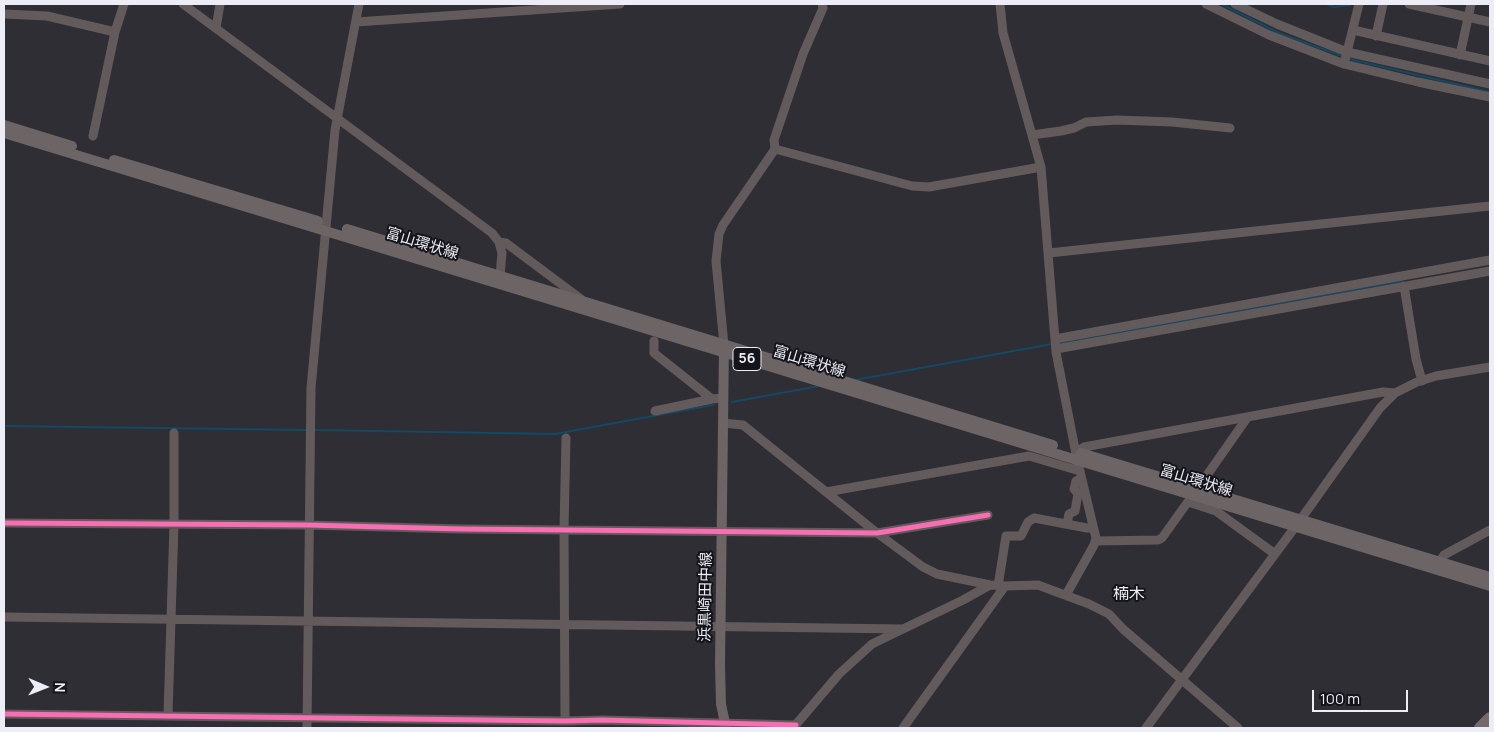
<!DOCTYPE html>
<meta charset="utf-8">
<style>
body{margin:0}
#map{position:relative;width:1494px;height:732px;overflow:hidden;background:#2e2e34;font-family:Manrope,sans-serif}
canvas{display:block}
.frame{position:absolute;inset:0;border:5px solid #ecedf6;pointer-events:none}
.north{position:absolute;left:20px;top:662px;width:50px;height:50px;-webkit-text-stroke:4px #14141a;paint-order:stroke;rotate:91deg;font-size:14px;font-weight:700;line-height:20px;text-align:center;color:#ecedf6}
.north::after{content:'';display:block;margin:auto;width:18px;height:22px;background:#ecedf6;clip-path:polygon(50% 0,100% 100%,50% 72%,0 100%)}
.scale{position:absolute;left:1312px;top:690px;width:96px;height:22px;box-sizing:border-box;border:2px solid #ecedf6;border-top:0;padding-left:6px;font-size:15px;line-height:18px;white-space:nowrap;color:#ecedf6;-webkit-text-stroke:4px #14141a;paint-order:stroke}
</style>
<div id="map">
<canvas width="1494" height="732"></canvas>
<div class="frame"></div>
<div class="north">N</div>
<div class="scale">100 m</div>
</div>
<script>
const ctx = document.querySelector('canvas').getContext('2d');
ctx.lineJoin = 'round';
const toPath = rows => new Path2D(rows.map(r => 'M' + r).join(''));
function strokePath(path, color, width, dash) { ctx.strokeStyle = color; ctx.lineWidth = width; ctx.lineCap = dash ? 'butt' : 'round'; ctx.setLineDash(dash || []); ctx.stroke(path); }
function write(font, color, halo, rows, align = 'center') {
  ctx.font = font + ' Manrope,"Noto Sans JP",sans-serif'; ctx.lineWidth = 4; ctx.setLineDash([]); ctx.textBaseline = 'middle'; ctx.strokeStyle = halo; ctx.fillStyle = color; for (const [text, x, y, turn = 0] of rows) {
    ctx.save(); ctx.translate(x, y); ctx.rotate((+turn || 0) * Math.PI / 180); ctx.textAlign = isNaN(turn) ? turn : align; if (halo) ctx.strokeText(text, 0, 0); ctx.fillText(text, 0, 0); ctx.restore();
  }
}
strokePath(toPath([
 [1221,4,1281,34,1342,56],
 [1326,4,1334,7,1350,5],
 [1349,59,1490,92],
 [1059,343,1402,281],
 [855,380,1052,344],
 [732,402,819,386],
 [4,426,306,430],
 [314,430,555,434,713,405]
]), '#134963', 2);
strokePath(toPath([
 [183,4,492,233,499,242,506,243,581,299],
 [822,4,823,8,803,54,774,140,775,149,912,186,929,187,1041,167],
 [1000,4,1003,33,1041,167,1056,352,1077,459,1096,538,1094,545,1066,595],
 [1206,4,1269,35,1344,64],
 [1235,4,1277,24,1347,52,1359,4],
 [1409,4,1490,22],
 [4,14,47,16,115,32],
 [356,22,620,4],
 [216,28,220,4],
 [1353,30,1490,61],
 [1376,36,1383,4],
 [1460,55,1471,4],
 [1490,84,1347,52,1344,64,1418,82,1490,97],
 [1032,135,1061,131,1074,128,1086,122,1117,120,1172,122,1230,128],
 [93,136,115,32,124,4],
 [499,242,502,253,500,276],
 [1049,253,1490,206],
 [1404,286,1416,359,1422,381],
 [1055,339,1490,260],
 [654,341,654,353,712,399,723,398],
 [724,345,716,261,719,234,723,225,775,149],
 [1056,349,1490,271],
 [655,411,712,399],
 [723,423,743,425,877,533,923,567,937,574,990,585,1005,586,1038,585,1089,604,1109,614,1123,629,1238,728],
 [1076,452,1084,447,1383,392,1395,393],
 [1198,488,1247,418],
 [826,492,1029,456,1080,471],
 [1188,502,1216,511,1275,554],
 [4,523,308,525,461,529,877,533,988,515],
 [1067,524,1069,514,1075,511,1078,494,1074,489,1076,481,1081,479],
 [1096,541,1158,540,1162,538,1192,496],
 [1437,566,1444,555,1490,530],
 [998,586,1006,536,1021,536,1028,522,1034,518,1087,528,1093,528],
 [4,617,903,629],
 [4,714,565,721,602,720,796,725],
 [168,715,174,524,174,433],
 [565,721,564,529,566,438],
 [307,728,311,388,335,130,359,4],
 [793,728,839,674,872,644,963,600,990,585],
 [903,728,1005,586],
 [1146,728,1301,519,1380,408,1395,393,1417,382,1436,376,1490,367]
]), '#635b5b', 9);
strokePath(toPath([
 [4,125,72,146],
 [4,133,1490,586],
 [114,160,318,221],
 [347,229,1053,445],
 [724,346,720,664,721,704,726,728],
 [1081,453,1490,577]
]), '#6c6465', 10);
strokePath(toPath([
 [1480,728,1490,718]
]), '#746a6b', 12);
strokePath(toPath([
 [4,523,308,525,461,529,877,533,988,515],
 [4,714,565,721,602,720,796,725]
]), '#f96db3', 5);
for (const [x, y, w] of [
 [747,359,28]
]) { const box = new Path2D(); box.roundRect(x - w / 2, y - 11.5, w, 23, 4); ctx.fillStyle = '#14141a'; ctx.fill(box); strokePath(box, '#ecedf6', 1); }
write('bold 14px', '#ecedf6', null, [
 ["56",747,359]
]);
write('15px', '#ecedf6', '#14141a', [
 ["富山環状線",422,244,17],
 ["富山環状線",809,362,17],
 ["富山環状線",1196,481,17],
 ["浜黒崎田中線",706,597,-89]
]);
write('16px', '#ecedf6', '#14141a', [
 ["楠木",1129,595]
]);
</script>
